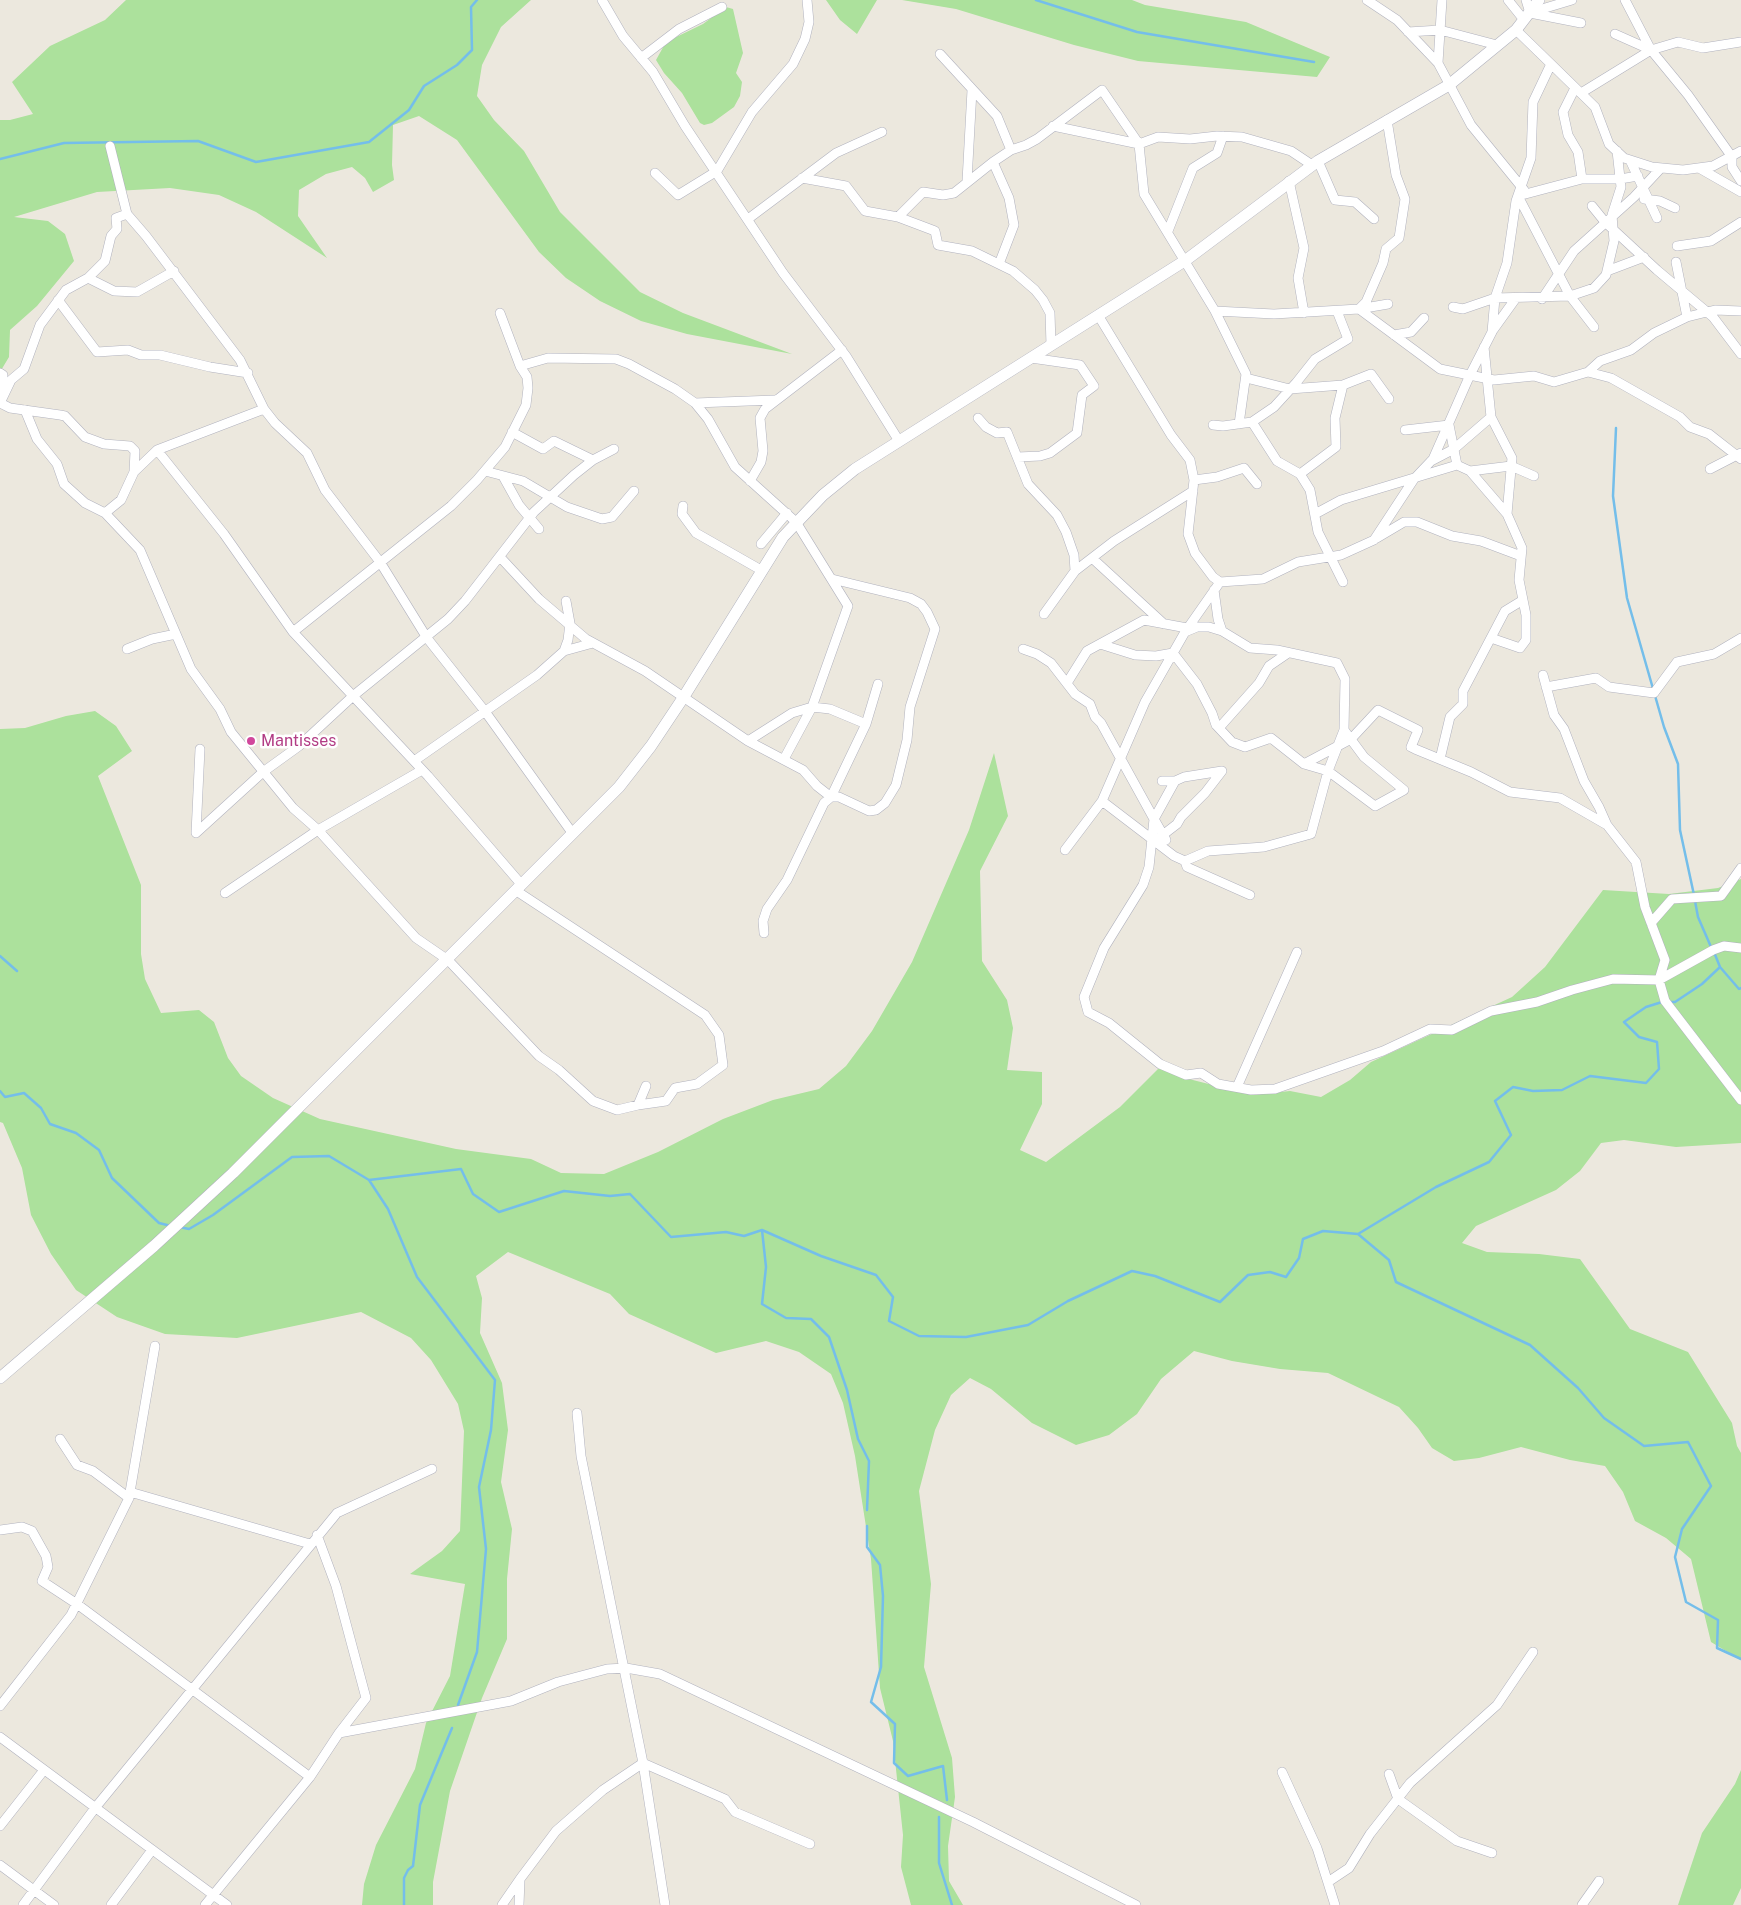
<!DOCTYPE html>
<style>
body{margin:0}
canvas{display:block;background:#ece8de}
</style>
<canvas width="1741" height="1905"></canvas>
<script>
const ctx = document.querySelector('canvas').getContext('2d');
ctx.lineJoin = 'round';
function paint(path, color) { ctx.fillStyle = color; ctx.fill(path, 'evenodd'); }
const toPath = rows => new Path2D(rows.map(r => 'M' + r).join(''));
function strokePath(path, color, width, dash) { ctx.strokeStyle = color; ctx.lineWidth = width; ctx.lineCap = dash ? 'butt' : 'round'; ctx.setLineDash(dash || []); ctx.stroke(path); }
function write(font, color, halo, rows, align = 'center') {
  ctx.font = font + ' "Public Sans",sans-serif'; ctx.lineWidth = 5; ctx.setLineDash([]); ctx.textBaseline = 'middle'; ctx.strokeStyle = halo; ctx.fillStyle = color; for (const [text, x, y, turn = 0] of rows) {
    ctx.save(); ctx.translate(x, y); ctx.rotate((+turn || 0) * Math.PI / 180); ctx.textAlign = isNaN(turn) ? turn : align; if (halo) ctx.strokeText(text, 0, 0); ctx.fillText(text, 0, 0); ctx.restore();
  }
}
paint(toPath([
 [126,0,531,0,501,27,482,65,477,96,494,120,524,151,560,212,640,292,683,313,792,354,687,334,641,321,600,301,566,278,539,252,457,140,419,116,393,125,392,165,394,180,373,192,365,178,352,167,326,174,299,190,298,216,327,258,256,212,219,195,170,188,97,192,14,217,48,221,65,234,74,261,37,306,10,330,9,357,0,372,0,120,10,120,33,114,12,82,50,46,105,20],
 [826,0,877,0,857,34,840,20],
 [902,0,1132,0,1145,5,1246,22,1330,57,1317,77,1138,61,1074,45,956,9],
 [726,7,733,9,743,53,736,73,742,82,740,96,734,107,712,123,704,125,700,123,682,93,664,73,656,60,666,42,703,24],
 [95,711,116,726,132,751,98,776,141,885,141,954,145,979,161,1013,199,1010,214,1022,228,1058,241,1076,273,1098,320,1119,456,1149,531,1159,561,1173,604,1174,658,1152,723,1119,773,1100,819,1089,846,1066,872,1031,912,962,969,830,994,753,1008,816,980,871,982,961,1007,1000,1013,1028,1007,1070,1042,1072,1042,1104,1020,1150,1046,1162,1120,1107,1160,1067,1185,1078,1252,1095,1290,1091,1321,1097,1350,1080,1371,1062,1512,997,1545,967,1603,890,1669,894,1718,888,1741,879,1741,1143,1676,1147,1624,1140,1601,1143,1580,1171,1556,1190,1476,1226,1462,1243,1487,1252,1539,1254,1580,1259,1630,1329,1688,1352,1732,1423,1737,1446,1741,1453,1741,1660,1711,1642,1691,1559,1666,1538,1635,1521,1623,1492,1605,1466,1570,1460,1521,1447,1479,1458,1454,1461,1432,1448,1418,1428,1399,1407,1328,1373,1280,1369,1232,1361,1194,1351,1161,1379,1137,1414,1109,1435,1076,1445,1032,1423,991,1389,970,1378,951,1395,935,1430,919,1491,931,1584,924,1667,952,1758,955,1797,948,1846,949,1881,963,1905,911,1905,901,1867,903,1835,893,1741,880,1688,871,1559,855,1456,843,1403,831,1374,799,1352,766,1341,716,1353,629,1314,610,1294,508,1252,476,1276,482,1298,480,1333,502,1383,508,1430,501,1482,512,1529,507,1579,507,1639,482,1698,450,1791,433,1882,433,1905,362,1905,364,1884,376,1845,415,1769,426,1723,450,1676,465,1584,410,1574,442,1551,460,1531,464,1431,458,1404,431,1360,411,1338,361,1312,237,1338,165,1334,117,1317,76,1290,51,1254,31,1215,22,1168,3,1123,0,1122,0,729,25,728,66,716],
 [1741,1770,1741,1888,1733,1905,1678,1905,1702,1833,1735,1784]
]), '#ace19c');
strokePath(toPath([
 [1036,0,1137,32,1314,62],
 [0,159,64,143,198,141,256,162,369,142,409,110,424,86,457,65,472,50,471,7,477,0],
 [1616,428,1613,496,1627,598,1664,727,1678,764,1680,830,1694,895],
 [1695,901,1698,917,1711,947],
 [1714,952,1720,967],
 [0,956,17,971],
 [1667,1002,1675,1002,1702,984,1720,967,1739,989,1741,988],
 [0,1091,5,1097,24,1093,41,1108,50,1124,76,1133,99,1150,112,1178,159,1223,171,1226],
 [369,1180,388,1209,417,1277,495,1380,491,1430,479,1487,486,1549,477,1652,458,1705],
 [179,1227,189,1229,213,1215,292,1157,329,1156,369,1180,461,1169,473,1194,499,1212,564,1191,610,1196,630,1194,671,1237,726,1232,744,1236,762,1230,821,1256,876,1275,893,1297,889,1321,919,1336,966,1337,1028,1325,1068,1301,1132,1271,1155,1276,1220,1302,1248,1275,1270,1272,1286,1277,1299,1258,1303,1239,1323,1231,1358,1234,1436,1187,1489,1162,1511,1135,1495,1101,1513,1087,1533,1091,1562,1090,1590,1076,1646,1083,1659,1069,1657,1042,1639,1037,1624,1022,1646,1007,1662,1002],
 [762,1230,766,1267,762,1304,786,1318,811,1319,829,1337,847,1390,858,1439,869,1461,867,1510],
 [1358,1234,1389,1260,1396,1282,1530,1345,1578,1388,1604,1418,1644,1446,1688,1442,1711,1486,1682,1529,1675,1557,1686,1602,1718,1620,1717,1648,1741,1659],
 [867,1526,867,1547,880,1565,883,1596,881,1667,871,1702,895,1724,894,1763,908,1776,943,1766,947,1800],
 [939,1817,939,1863,952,1905],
 [404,1905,404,1878,408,1870,413,1866,420,1805,452,1728]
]), '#74beea', 2.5);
const street = toPath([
 [602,0,623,36,653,72,685,126,783,273,846,356,899,441],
 [1367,0,1397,20,1438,63],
 [1442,0,1438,63,1471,125,1524,190],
 [1508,0,1524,20],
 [1526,0,1530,13],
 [1625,0,1651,50,1688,95,1732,157,1732,167,1741,181],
 [1532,12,1572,0],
 [1530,13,1581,23],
 [1408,32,1440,30,1497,45],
 [1615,34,1651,50,1678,42,1703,48,1741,42],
 [940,54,997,116,1011,150],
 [641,58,679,29,722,7],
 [1551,64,1595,107,1609,144,1624,158,1652,167,1683,170,1713,166,1741,151],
 [1575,88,1563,112,1568,135,1578,152,1582,179],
 [1581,93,1651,50],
 [1053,126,1139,144,1158,137,1190,139,1217,136,1242,137,1291,151,1312,165],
 [110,146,127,214,146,236,240,360,264,409,275,423,307,453,325,490,380,562,427,638,484,710,573,834],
 [1630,160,1657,218],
 [1318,161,1335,200,1355,202,1374,219],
 [993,162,1009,198,1014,225,999,264],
 [1699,168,1741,192],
 [655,173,678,195,717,171,752,112,793,64,805,39,809,22,807,0],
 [802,178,846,186,865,211,898,217,935,231,938,245,972,251,1013,271,1035,290,1043,300,1050,313,1051,345],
 [967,181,972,90],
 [1289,181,1304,248,1298,278,1304,313],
 [1644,199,1660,201,1675,208],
 [1592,206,1605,222,1657,270,1713,317,1741,354],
 [898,217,923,192,943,195,954,193,993,162,1011,150,1026,145,1037,139,1102,90,1139,144,1144,194,1215,311,1274,314,1359,309,1440,369,1494,380,1534,376,1554,382,1588,372,1600,361,1631,350,1654,333,1687,317,1715,310,1741,311],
 [748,219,836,153,882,132],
 [1168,231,1193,168,1217,153,1223,136],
 [1677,246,1711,241,1741,222],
 [1676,262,1687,317],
 [1607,271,1644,257],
 [88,278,114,291,137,292,174,271],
 [1542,299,1574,251,1634,197,1661,168],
 [58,300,97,352,128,350,141,355,160,355,210,367,248,373],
 [1453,307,1463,309,1495,298,1570,296,1594,288,1606,275,1614,241,1612,215,1621,187,1617,151],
 [1359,309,1366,302,1383,263,1386,249,1399,238,1405,199,1396,175,1387,120],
 [1359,309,1388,304],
 [1215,311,1246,374,1239,424],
 [1098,315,1171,435,1190,460,1194,480,1188,534,1195,553,1213,577,1220,582,1263,579,1298,562,1341,555,1374,540,1414,479,1433,459,1470,375,1492,332,1495,298,1507,263,1516,201,1531,158,1533,102,1551,64,1516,30],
 [1594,327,1570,296,1518,196,1582,179,1620,179,1638,176],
 [1493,330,1516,298],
 [1394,335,1411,332,1424,318],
 [1484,347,1491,417,1512,458,1507,514,1522,548,1519,580,1526,615,1526,640,1520,648,1491,638],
 [520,366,548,358,616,359,629,364,675,389,695,403,708,419,735,467,796,522,848,606,812,707,784,759],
 [1588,372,1611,378,1680,417,1690,427,1709,434,1741,459],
 [0,373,3,375,1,396],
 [1246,378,1290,389,1343,385,1371,374,1389,399],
 [0,403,11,380,24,369,40,325,66,290,88,278,105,261,111,236,117,229,116,218,127,214],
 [0,403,10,408,60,415,65,416,85,437,104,444,130,446,135,451,134,472],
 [695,403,775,400],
 [264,409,157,450,134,472,121,500,105,513,140,550,191,669,220,709,231,732,293,808,318,830,416,938,448,960,539,1056,559,1070,593,1101,617,1110,638,1105,646,1086],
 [25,410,37,439,57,464,64,484,85,503,105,513],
 [978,418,986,427,997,433,1007,432,1028,484,1057,515,1066,532,1074,555,1075,571],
 [1252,422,1277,461,1300,474,1310,490,1318,532,1343,582],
 [1213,425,1223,426,1252,422,1274,407,1296,383,1315,359,1348,339,1337,311],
 [1405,430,1449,425,1457,465],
 [512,432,543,449,554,441,593,460],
 [157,450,224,534,293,632,428,776,521,884],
 [1018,457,1040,456,1050,453,1077,433,1082,395,1094,386,1080,365,1031,358],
 [1431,461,1454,449,1491,417],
 [1710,469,1741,453],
 [485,471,523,481,567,507,602,519,612,517,634,491],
 [1470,471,1511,466,1534,476],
 [1300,474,1336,447,1335,418,1343,385],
 [504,478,519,505,539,529],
 [1194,480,1217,477,1244,468,1257,484],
 [750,481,761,462,763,451,760,418,765,409,842,350],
 [683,506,682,514,696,533,761,570],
 [1315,514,1341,500,1457,465,1470,471,1507,514],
 [1377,538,1404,522,1417,522,1452,536,1481,541,1521,556],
 [761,544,787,513],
 [500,557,539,599,586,639,645,671,748,741,803,770,817,786,831,797,866,724,878,684],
 [1092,558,1164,624],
 [1214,590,1218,619,1222,631],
 [1044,614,1075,571,1114,541,1193,491],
 [293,632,451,506,477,480,505,447,526,405,528,388,527,377,520,366,500,313],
 [1185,632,1197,627,1209,627,1222,631,1250,648,1277,650,1337,663,1345,679,1344,730],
 [1100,644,1135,655,1156,656,1173,653,1197,684,1212,713,1216,725,1232,742,1245,747,1271,738,1304,764,1328,771,1344,730,1364,757,1404,790,1375,806,1328,771,1311,834,1264,847,1208,851,1185,861,1174,856,1102,801,1145,702,1185,632,1220,582],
 [127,649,152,639,176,634],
 [1023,649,1037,654,1051,663,1075,694,1090,704,1095,717,1101,723,1154,819,1149,867,1143,885,1104,948,1084,997,1088,1012,1109,1023,1160,1064,1186,1075,1201,1073,1218,1084,1251,1090,1275,1089,1383,1051,1430,1029,1452,1030,1491,1011,1537,1002,1572,990,1613,979,1659,980,1713,950,1724,946,1741,948],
 [564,651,593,643],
 [1543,675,1554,715,1564,729,1584,781,1599,807,1607,825],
 [1067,683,1087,651,1144,620,1187,628],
 [1546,687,1596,678,1609,687,1654,693,1677,662,1714,654,1741,638],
 [1219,728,1259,683,1269,666,1288,653],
 [748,741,792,713,812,707,830,709,866,724],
 [1440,759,1450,717,1463,704,1463,691,1505,611,1523,600],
 [414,761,537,675,564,651,568,640,570,623,566,601],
 [1304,764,1351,739,1378,710,1418,730,1411,747,1415,749,1471,772,1510,792,1560,798,1607,825,1636,862,1645,907,1665,960,1659,980,1665,1001,1741,1100],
 [196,833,263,772,299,746,353,696,448,619,465,601,534,512,574,475,593,460,614,449],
 [196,833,200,749],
 [1166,840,1154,819,1175,781],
 [1155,841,1177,824,1181,817,1205,793,1222,771,1184,777,1175,781,1162,781],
 [1065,850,1102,801],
 [1185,861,1187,867,1250,895],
 [515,890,705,1015,719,1035,723,1065,697,1084,675,1088,666,1101,638,1105],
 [225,893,318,830,422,770],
 [1651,923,1672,899,1721,896,1741,868],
 [764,933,763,921,767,909,787,880,824,803,831,797,839,797,869,811,876,810,885,803,896,785,907,740,910,707,935,629,927,612,921,604,910,598,832,579],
 [1237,1087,1297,952],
 [577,1413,581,1456,643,1763,665,1905],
 [60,1439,77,1465,93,1471,129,1498],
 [130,1492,310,1544],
 [0,1530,22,1527,32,1531,46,1556,48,1567,42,1581,77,1604,310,1777],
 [317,1535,336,1586,366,1698,339,1733],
 [0,1706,71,1615,129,1498,155,1346],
 [0,1737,227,1905],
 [1282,1772,1317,1848,1335,1905],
 [1389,1774,1398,1799,1457,1841,1492,1853],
 [0,1826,44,1770],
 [0,1865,54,1905],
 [1328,1882,1349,1868,1370,1834,1410,1783,1497,1705,1533,1652],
 [23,1905,95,1808,337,1513,432,1469],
 [111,1905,152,1850],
 [205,1905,310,1777,339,1733,511,1701,558,1682,607,1669,626,1668,660,1674,973,1822,1136,1905],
 [502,1905,520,1879],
 [519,1905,520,1879,556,1831,603,1790,643,1763,725,1799,735,1812,810,1844],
 [1582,1905,1599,1881]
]);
const secondary = toPath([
 [0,1378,154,1246,233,1173,619,787,651,746,683,698,783,537,823,495,855,469,1186,260,1318,161,1449,85,1516,30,1539,0]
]);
strokePath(street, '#b1b2be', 10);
strokePath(secondary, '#b1b2be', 12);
strokePath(street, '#fff', 9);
strokePath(secondary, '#fff', 11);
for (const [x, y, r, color] of [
 [251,741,5,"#d1479c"]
]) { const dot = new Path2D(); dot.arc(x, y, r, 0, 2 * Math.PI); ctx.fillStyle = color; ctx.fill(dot); strokePath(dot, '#fff', 2); }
write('16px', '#b23c85', '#fff', [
 ["Mantisses",261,741]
], 'left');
</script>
